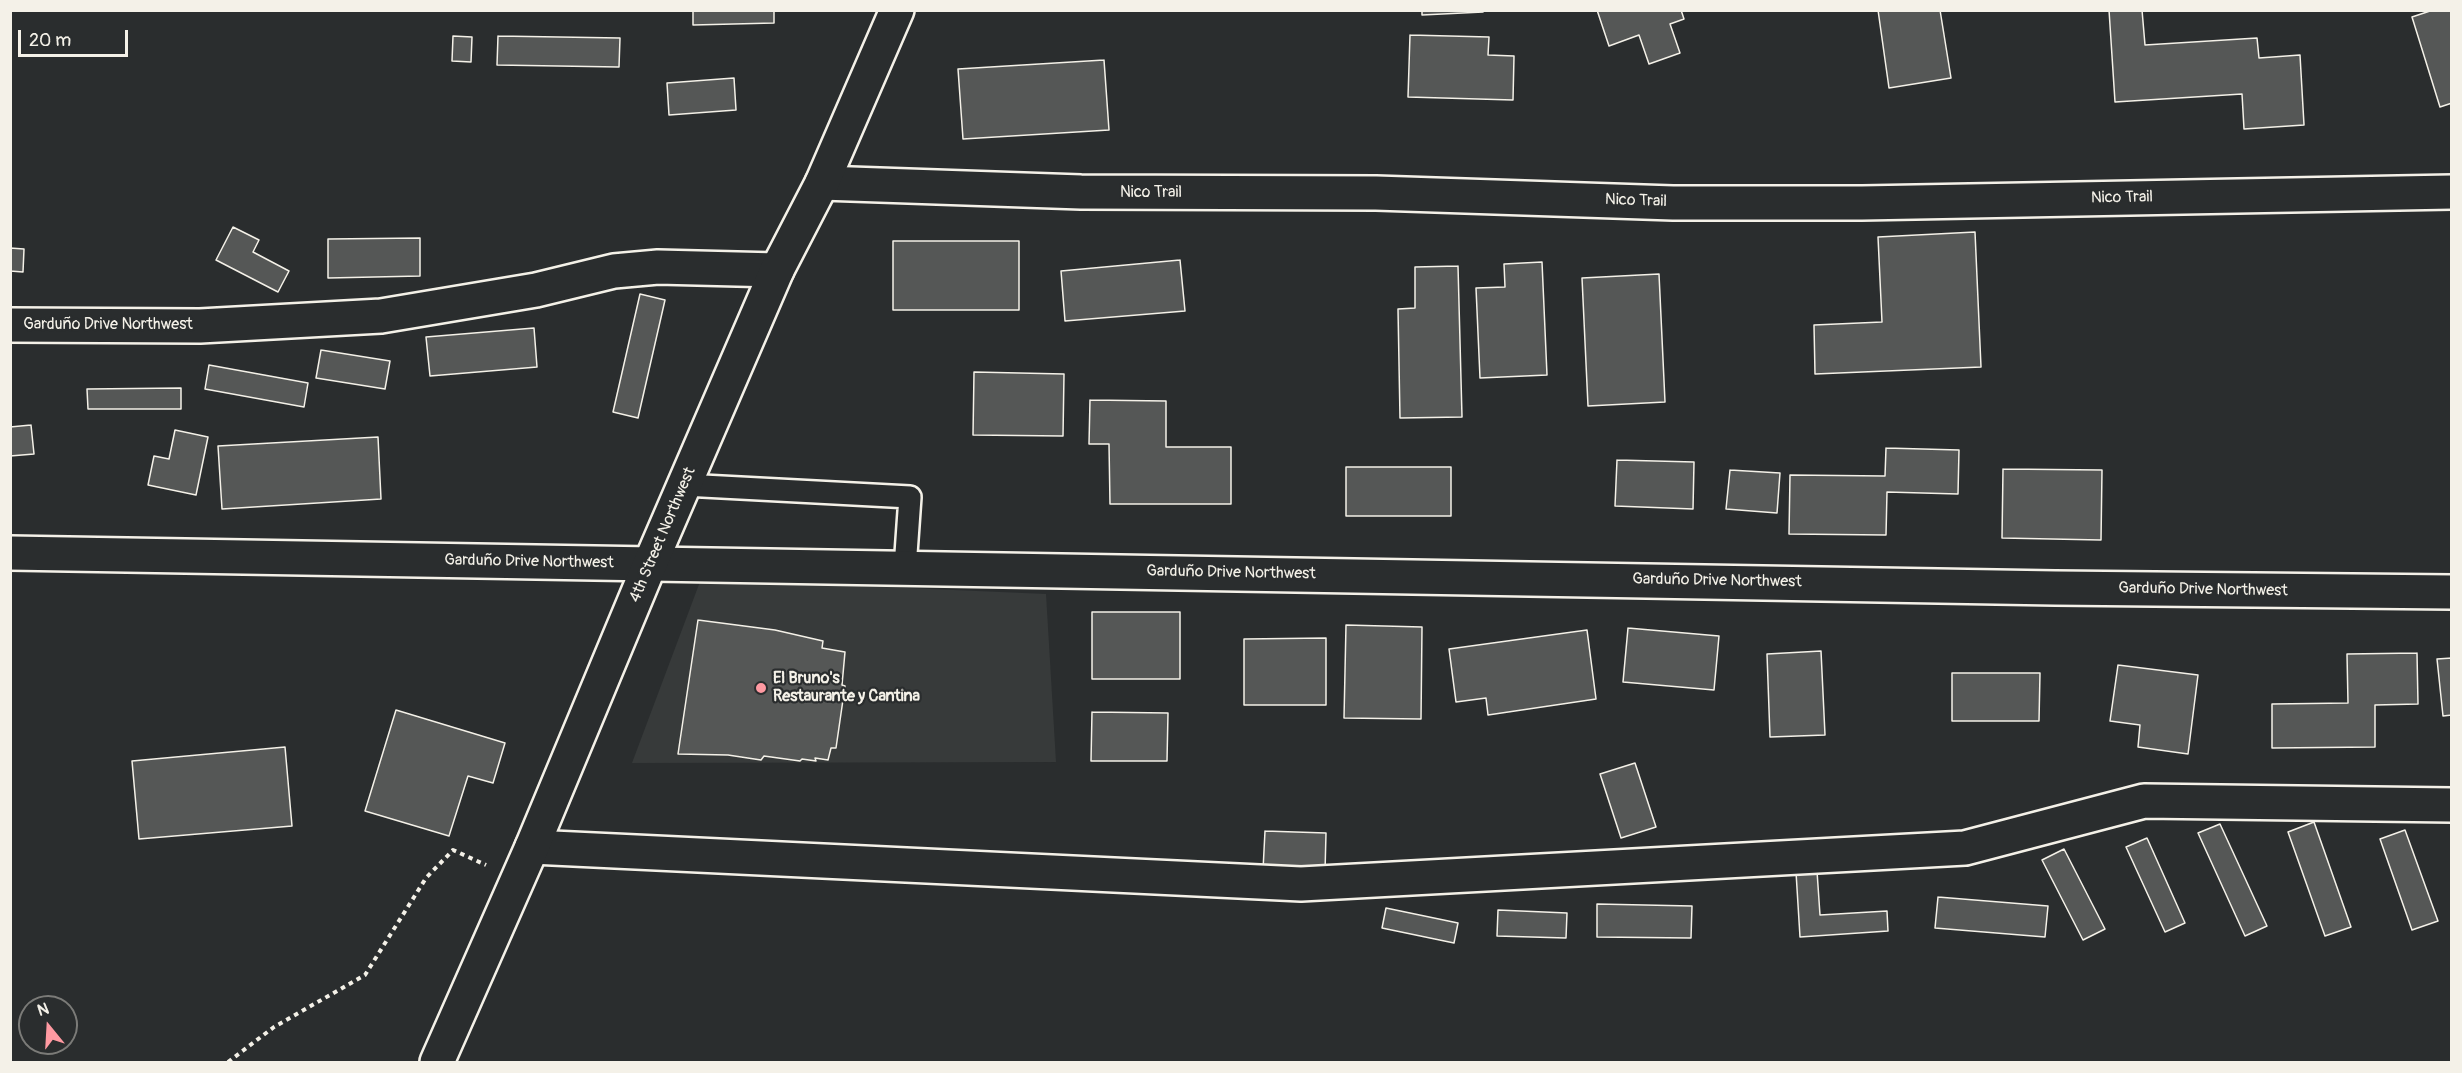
<!DOCTYPE html>
<meta charset="utf-8">
<style>
body{margin:0}
#map{position:relative;width:2462px;height:1073px;overflow:hidden;background:#2a2d2e;font-family:Pangolin,sans-serif}
canvas{display:block}
.frame{position:absolute;inset:0;border:12px solid #f4f1e8;pointer-events:none}
.north{position:absolute;left:18px;top:995px;width:60px;height:60px;box-sizing:border-box;background:#2a2d2e;border:2px solid #7b7b78;border-radius:50%;rotate:342deg;font-size:16px;font-weight:700;line-height:24px;text-align:center;color:#f4f1e8}
.north::after{content:'';display:block;margin:auto;width:21px;height:27px;background:#ff9aa2;clip-path:polygon(50% 0,100% 100%,50% 72%,0 100%)}
.scale{position:absolute;left:18px;top:30px;width:110px;height:27px;box-sizing:border-box;border:3px solid #f4f1e8;border-top:0;padding-left:8px;font-size:18px;line-height:21px;white-space:nowrap;color:#f4f1e8;-webkit-text-stroke:4px #2a2d2e;paint-order:stroke}
</style>
<div id="map">
<canvas width="2462" height="1073"></canvas>
<div class="frame"></div>
<div class="north">N</div>
<div class="scale">20 m</div>
</div>
<script>
const ctx = document.querySelector('canvas').getContext('2d');
ctx.lineJoin = 'round';
function paint(path, color) { ctx.fillStyle = color; ctx.fill(path, 'evenodd'); }
const toPath = rows => new Path2D(rows.map(r => 'M' + r).join(''));
function strokePath(path, color, width, dash) { ctx.strokeStyle = color; ctx.lineWidth = width; ctx.lineCap = dash ? 'butt' : 'round'; ctx.setLineDash(dash || []); ctx.stroke(path); }
function write(font, color, halo, rows, align = 'center') {
  ctx.font = font + ' Pangolin,sans-serif'; ctx.lineWidth = 4.5; ctx.setLineDash([]); ctx.textBaseline = 'middle'; ctx.strokeStyle = halo; ctx.fillStyle = color; for (const [text, x, y, turn = 0] of rows) {
    ctx.save(); ctx.translate(x, y); ctx.rotate((+turn || 0) * Math.PI / 180); ctx.textAlign = isNaN(turn) ? turn : align; if (halo) ctx.strokeText(text, 0, 0); ctx.fillText(text, 0, 0); ctx.restore();
  }
}
paint(toPath([
 [701,579,1046,594,1056,762,632,763]
]), '#373a3a');
const building = toPath([
 [693,10,774,10,774,23,693,25,693,10],
 [1422,10,1482,10,1483,12,1422,15,1422,10],
 [1597,10,1681,10,1684,19,1670,24,1680,53,1649,64,1639,35,1609,46,1597,10],
 [1878,10,1940,10,1951,78,1889,88,1878,10],
 [2109,10,2142,10,2145,45,2257,38,2259,58,2300,55,2304,125,2244,129,2242,94,2115,102,2109,10],
 [2433,10,2452,10,2452,103,2440,107,2412,17,2433,10],
 [1410,35,1489,37,1488,55,1514,56,1513,100,1408,97,1410,35],
 [453,36,472,37,471,62,452,61,453,36],
 [498,36,620,38,619,67,497,65,498,36],
 [1104,60,1109,130,963,139,958,69,1104,60],
 [734,78,736,110,669,115,667,83,734,78],
 [233,227,259,240,253,252,289,271,278,292,216,260,233,227],
 [1975,232,1981,367,1815,374,1814,325,1882,322,1878,237,1975,232],
 [420,238,420,276,328,278,328,239,420,238],
 [893,241,1019,241,1019,310,893,310,893,241],
 [10,248,24,249,23,272,10,271,10,248],
 [1180,260,1185,311,1065,321,1061,271,1180,260],
 [1542,262,1547,375,1480,378,1476,288,1505,287,1504,264,1542,262],
 [1458,266,1462,417,1400,418,1398,309,1415,308,1415,267,1458,266],
 [1659,274,1665,402,1588,406,1582,278,1659,274],
 [640,294,665,300,638,418,613,412,640,294],
 [534,328,537,367,430,376,426,337,534,328],
 [321,350,390,361,385,389,316,378,321,350],
 [209,365,308,383,304,407,205,389,209,365],
 [974,372,1064,374,1063,436,973,435,974,372],
 [181,388,181,409,88,409,87,389,181,388],
 [1090,400,1166,401,1166,447,1231,447,1231,504,1110,504,1109,444,1089,444,1090,400],
 [31,425,34,454,10,456,10,427,31,425],
 [175,430,208,437,196,495,148,485,154,456,169,459,175,430],
 [378,437,381,499,222,509,218,446,378,437],
 [1886,448,1959,450,1958,494,1887,492,1886,535,1789,534,1790,475,1885,476,1886,448],
 [1617,460,1694,462,1693,509,1615,506,1617,460],
 [1346,467,1451,467,1451,516,1346,516,1346,467],
 [2003,469,2102,470,2101,540,2002,538,2003,469],
 [1730,470,1780,473,1777,513,1726,509,1730,470],
 [1092,612,1180,612,1180,679,1092,679,1092,612],
 [698,620,775,630,823,641,822,648,845,652,842,685,845,686,836,748,831,748,828,760,815,758,816,761,802,759,800,761,764,756,761,760,728,755,678,754,698,620],
 [1346,625,1422,627,1421,719,1344,718,1346,625],
 [1628,628,1719,636,1714,690,1623,682,1628,628],
 [1587,630,1596,699,1488,715,1486,698,1456,702,1449,649,1587,630],
 [1326,638,1326,705,1244,705,1244,639,1326,638],
 [1821,651,1825,735,1770,737,1767,654,1821,651],
 [2417,653,2418,704,2375,705,2375,747,2272,748,2272,704,2348,703,2347,654,2417,653],
 [2452,658,2452,715,2443,716,2437,659,2452,658],
 [2118,665,2198,675,2188,754,2138,747,2140,725,2110,721,2118,665],
 [1952,673,2040,673,2039,721,1952,721,1952,673],
 [396,710,505,743,493,783,468,776,449,836,365,811,396,710],
 [1092,712,1168,713,1167,761,1091,761,1092,712],
 [285,747,292,826,139,839,132,761,285,747],
 [1635,763,1656,827,1621,838,1600,774,1635,763],
 [2314,822,2351,927,2325,936,2288,832,2314,822],
 [2220,824,2267,926,2245,936,2198,833,2220,824],
 [2405,830,2438,921,2412,930,2380,839,2405,830],
 [1265,831,1326,833,1325,872,1263,870,1265,831],
 [2147,838,2185,923,2165,932,2126,847,2147,838],
 [2064,849,2105,929,2083,940,2042,860,2064,849],
 [1817,871,1820,915,1887,911,1888,931,1800,937,1796,872,1817,871],
 [1938,897,2048,906,2045,937,1935,928,1938,897],
 [1597,904,1692,906,1691,938,1597,937,1597,904],
 [1386,908,1458,923,1454,943,1382,928,1386,908],
 [1498,910,1567,913,1566,938,1497,936,1498,910]
]);
paint(building, '#555756');
strokePath(building, '#f4f1e8', 1.5);
const lane = toPath([
 [684,485,910,497,905,568]
]);
const street = toPath([
 [822,183,1081,192,1376,193,1673,203,1862,203,2452,192],
 [10,325,200,326,381,316,536,290,614,271,658,267,777,270],
 [10,553,2055,588,2452,592],
 [532,847,1301,884,1965,848,2144,801,2452,805]
]);
const secondary = toPath([
 [437,1062,532,847,650,564,777,270,822,183,897,10]
]);
strokePath(lane, '#f4f1e8', 26);
strokePath(street, '#f4f1e8', 38);
strokePath(secondary, '#f4f1e8', 38);
strokePath(toPath([
 [228,1062,274,1027,365,975,426,878,453,850,486,865]
]), '#f4f1e8', 4, [4.5, 4.5]);
strokePath(lane, '#2a2d2e', 21);
strokePath(street, '#2a2d2e', 33);
strokePath(secondary, '#2a2d2e', 33);
for (const [x, y, r, color] of [
 [761,688,6,"#ff9aa2"]
]) { const dot = new Path2D(); dot.arc(x, y, r, 0, 2 * Math.PI); ctx.fillStyle = color; ctx.fill(dot); strokePath(dot, '#2a2d2e', 2); }
write('16px', '#f4f1e8', '#2a2d2e', [
 ["Nico Trail",1151,193],
 ["Nico Trail",2122,198,-1],
 ["Nico Trail",1636,201,2],
 ["Garduño Drive Northwest",108,325],
 ["4th Street Northwest",663,535,-67],
 ["Garduño Drive Northwest",529,562,1],
 ["Garduño Drive Northwest",1231,573,1],
 ["Garduño Drive Northwest",1717,581,1],
 ["Garduño Drive Northwest",2203,590,1]
]);
write('bold 16px', '#f4f1e8', '#2a2d2e', [
 ["El Bruno's",773,679],
 ["Restaurante y Cantina",773,697]
], 'left');
</script>
